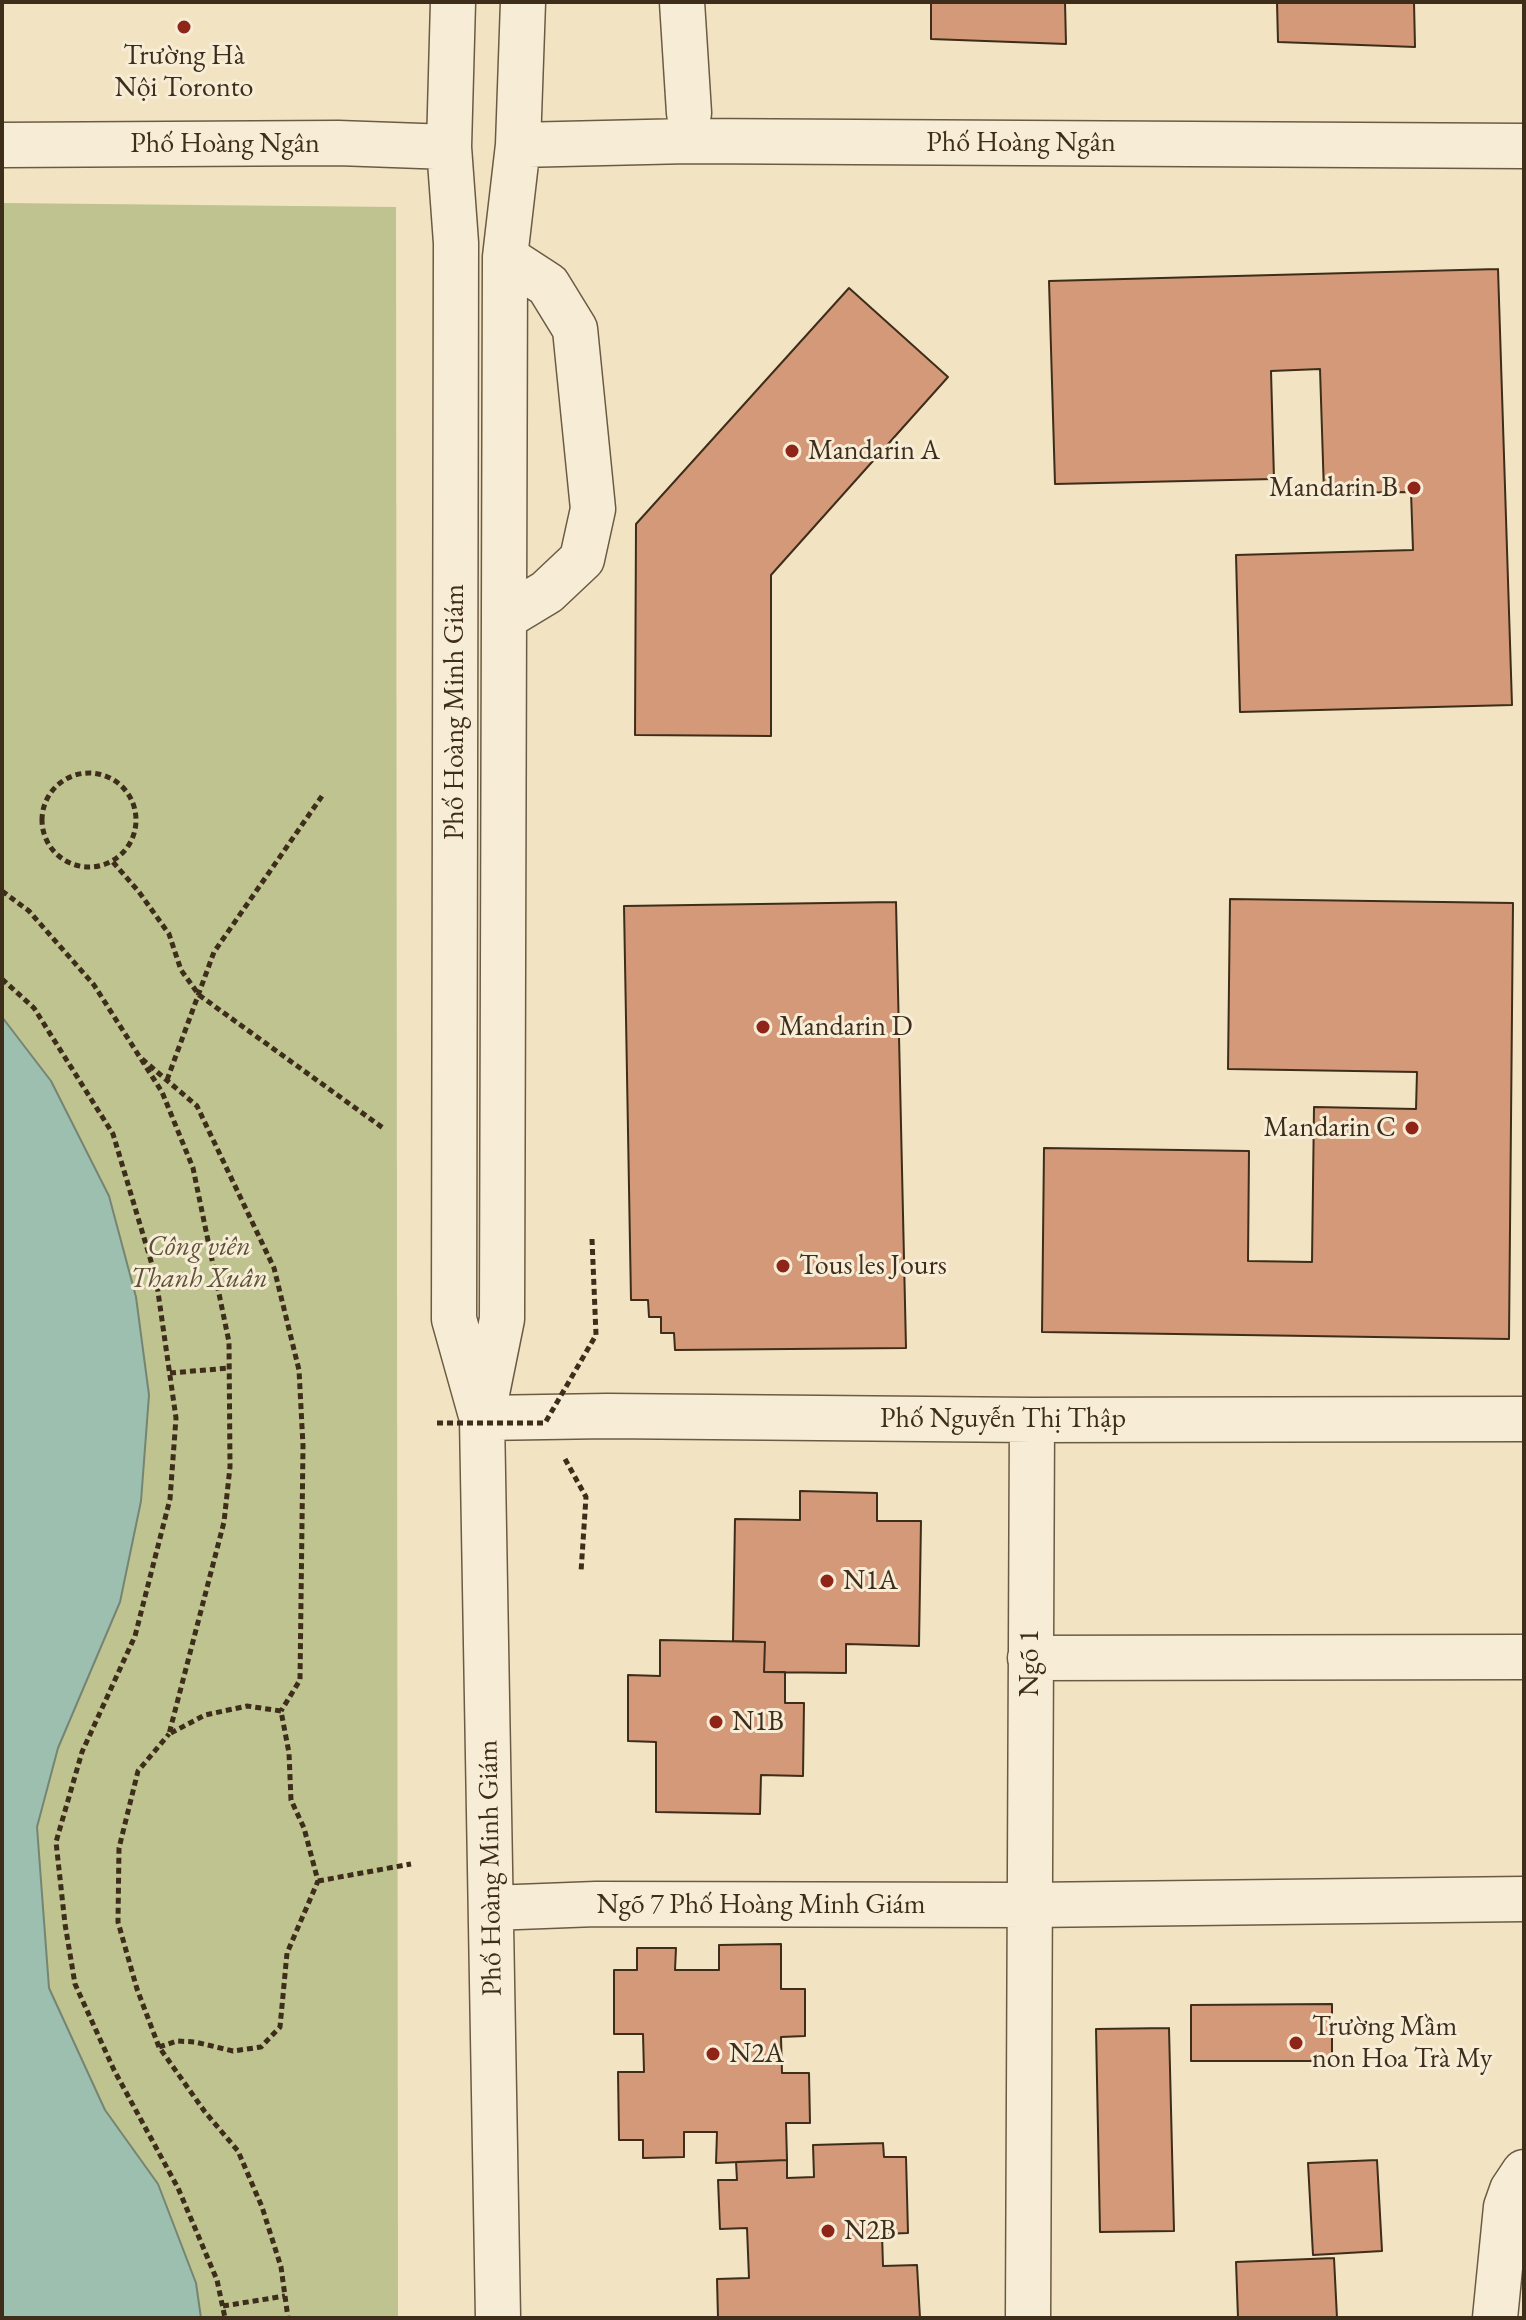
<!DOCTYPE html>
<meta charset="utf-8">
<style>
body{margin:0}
#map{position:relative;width:1526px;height:2320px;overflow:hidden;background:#f2e4c2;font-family:"EB Garamond",serif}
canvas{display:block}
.frame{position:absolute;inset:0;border:4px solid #3d2d1a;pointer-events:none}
</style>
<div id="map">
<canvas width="1526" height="2320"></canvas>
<div class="frame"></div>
</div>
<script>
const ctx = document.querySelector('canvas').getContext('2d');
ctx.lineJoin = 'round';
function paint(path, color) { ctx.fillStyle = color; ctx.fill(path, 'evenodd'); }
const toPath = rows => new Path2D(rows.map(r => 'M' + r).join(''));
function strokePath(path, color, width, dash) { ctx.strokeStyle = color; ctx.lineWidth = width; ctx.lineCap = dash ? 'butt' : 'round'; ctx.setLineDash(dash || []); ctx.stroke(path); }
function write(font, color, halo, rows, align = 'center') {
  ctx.font = font + ' "EB Garamond",serif'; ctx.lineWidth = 6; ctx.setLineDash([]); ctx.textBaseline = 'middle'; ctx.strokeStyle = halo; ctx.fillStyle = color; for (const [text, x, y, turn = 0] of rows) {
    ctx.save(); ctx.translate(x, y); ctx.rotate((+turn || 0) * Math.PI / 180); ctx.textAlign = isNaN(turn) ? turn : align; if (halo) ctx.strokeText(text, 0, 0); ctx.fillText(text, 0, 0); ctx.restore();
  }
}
paint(toPath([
 [2,203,396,207,398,2318,2,2318]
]), '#bec390');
const water = toPath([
 [2,1017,51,1081,109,1196,136,1297,149,1395,141,1501,120,1602,58,1748,37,1827,49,1988,105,2110,158,2184,196,2283,201,2318,2,2318,2,1017]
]);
paint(water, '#9cbfaf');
strokePath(water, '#768573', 2);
const building = toPath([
 [931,2,1065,2,1066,44,931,39,931,2],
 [1277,2,1414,2,1415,47,1278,42,1277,2],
 [1498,269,1512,705,1240,712,1236,555,1413,550,1411,492,1324,493,1320,369,1271,371,1274,479,1055,484,1049,281,1498,269],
 [849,288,948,377,771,575,771,736,635,735,636,524,849,288],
 [1230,899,1513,903,1509,1339,1042,1332,1044,1148,1249,1151,1248,1261,1312,1262,1314,1107,1416,1109,1417,1072,1228,1069,1230,899],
 [896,902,906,1348,675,1350,674,1333,661,1333,661,1317,649,1317,648,1300,631,1300,624,906,896,902],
 [800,1491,877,1493,877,1521,921,1521,919,1646,846,1644,846,1673,764,1672,765,1642,733,1641,735,1519,800,1520,800,1491],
 [660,1640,765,1642,764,1672,785,1672,785,1703,804,1703,803,1776,761,1775,760,1814,656,1812,656,1742,628,1741,628,1675,660,1676,660,1640],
 [781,1944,781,1989,805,1989,805,2036,781,2037,782,2073,809,2073,810,2123,786,2123,787,2160,716,2163,717,2132,684,2132,684,2157,643,2158,643,2140,619,2140,618,2072,644,2072,643,2034,614,2034,614,1970,637,1970,637,1948,676,1948,675,1970,719,1970,719,1945,781,1944],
 [1332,2004,1332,2061,1191,2061,1191,2005,1332,2004],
 [1169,2028,1174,2231,1100,2232,1096,2029,1169,2028],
 [883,2143,884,2157,906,2157,908,2233,882,2234,883,2266,917,2265,920,2318,718,2318,717,2279,749,2278,747,2228,720,2229,718,2180,737,2180,736,2162,787,2160,787,2178,814,2177,813,2145,883,2143],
 [1377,2160,1382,2251,1313,2255,1308,2163,1377,2160],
 [1334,2258,1337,2318,1238,2318,1236,2262,1334,2258]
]);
paint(building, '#d39978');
strokePath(building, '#3d2d1a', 2);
const minor = toPath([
 [453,2,449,147,456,243,454,1319,480,1412],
 [682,2,689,113],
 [2,145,338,143,449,147],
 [518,145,689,141,1524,146],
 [504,618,547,592,582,559,593,509,575,329,548,285,505,257],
 [482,1418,607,1416,1032,1420,1524,1419],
 [1030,1658,1524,1657],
 [491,1908,596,1904,1030,1905,1524,1899],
 [498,2318,482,1418,502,1319,505,257,518,145,523,2],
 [1028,2318,1032,1420],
 [1495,2318,1506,2207,1512,2190,1524,2172]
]);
strokePath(minor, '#6a5b44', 47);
strokePath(toPath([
 '42 820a47 47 0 1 1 94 0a47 47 0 1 1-94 0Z',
 [113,862,139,892,169,934,181,970,199,995,383,1128],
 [2,891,29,911,94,985,162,1092,193,1168,229,1342,230,1467,224,1522,169,1734,205,1715,247,1706,281,1711,289,1753,291,1800,304,1828,318,1881,287,1953,280,2027,261,2047,233,2051,195,2042,177,2041,159,2047,205,2112,238,2151,262,2207,281,2267,288,2318],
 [2,979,34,1008,113,1134,156,1278,176,1418,170,1499,135,1636,82,1752,56,1842,65,1924,75,1984,114,2070,178,2188,217,2280,225,2318],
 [142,1059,197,1106,274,1268,299,1370,303,1446,300,1680,281,1711],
 [167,1080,214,952,322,796],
 [592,1239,596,1335],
 [170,1373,230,1368],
 [565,1459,586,1497,581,1572],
 [318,1881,411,1864],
 [159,2047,137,1989,118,1922,119,1848,138,1771,169,1734],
 [223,2306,285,2296]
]), '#3d2d1a', 5, [6, 4]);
strokePath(minor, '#f7edd7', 44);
strokePath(toPath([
 [437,1423,545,1423,596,1335]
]), '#3d2d1a', 5, [6, 4]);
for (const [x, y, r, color] of [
 [184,27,8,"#8f2418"],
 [792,451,8,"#8f2418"],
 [1414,488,8,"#8f2418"],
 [763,1027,8,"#8f2418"],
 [1412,1128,8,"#8f2418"],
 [783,1266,8,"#8f2418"],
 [827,1581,8,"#8f2418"],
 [716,1722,8,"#8f2418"],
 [1296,2043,8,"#8f2418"],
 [713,2054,8,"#8f2418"],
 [828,2231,8,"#8f2418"]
]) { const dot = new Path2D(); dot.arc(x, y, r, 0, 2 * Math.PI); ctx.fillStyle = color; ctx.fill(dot); strokePath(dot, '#f7edd7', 3); }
write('28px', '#3d2d1a', '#f7edd7', [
 ["Trường Hà",184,56,"center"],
 ["Nội Toronto",184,88,"center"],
 ["Mandarin A",808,451],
 ["Mandarin B",1398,488,"right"],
 ["Mandarin D",779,1027],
 ["Mandarin C",1396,1128,"right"],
 ["Tous les Jours",799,1266],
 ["N1A",843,1581],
 ["N1B",732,1722],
 ["Trường Mầm",1312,2027],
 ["non Hoa Trà My",1312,2059],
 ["N2A",729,2054],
 ["N2B",844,2231]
], 'left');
write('28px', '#3d2d1a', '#f7edd7', [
 ["Phố Hoàng Ngân",1021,143],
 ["Phố Hoàng Ngân",225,144],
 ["Phố Hoàng Minh Giám",455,712,-90],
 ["Phố Nguyễn Thị Thập",1003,1419],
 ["Ngõ 1",1030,1663,-90],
 ["Phố Hoàng Minh Giám",491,1868,-91],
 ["Ngõ 7 Phố Hoàng Minh Giám",761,1905]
]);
write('italic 28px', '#5d5238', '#f7edd7', [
 ["Công viên",199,1247],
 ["Thanh Xuân",199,1279]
]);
</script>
